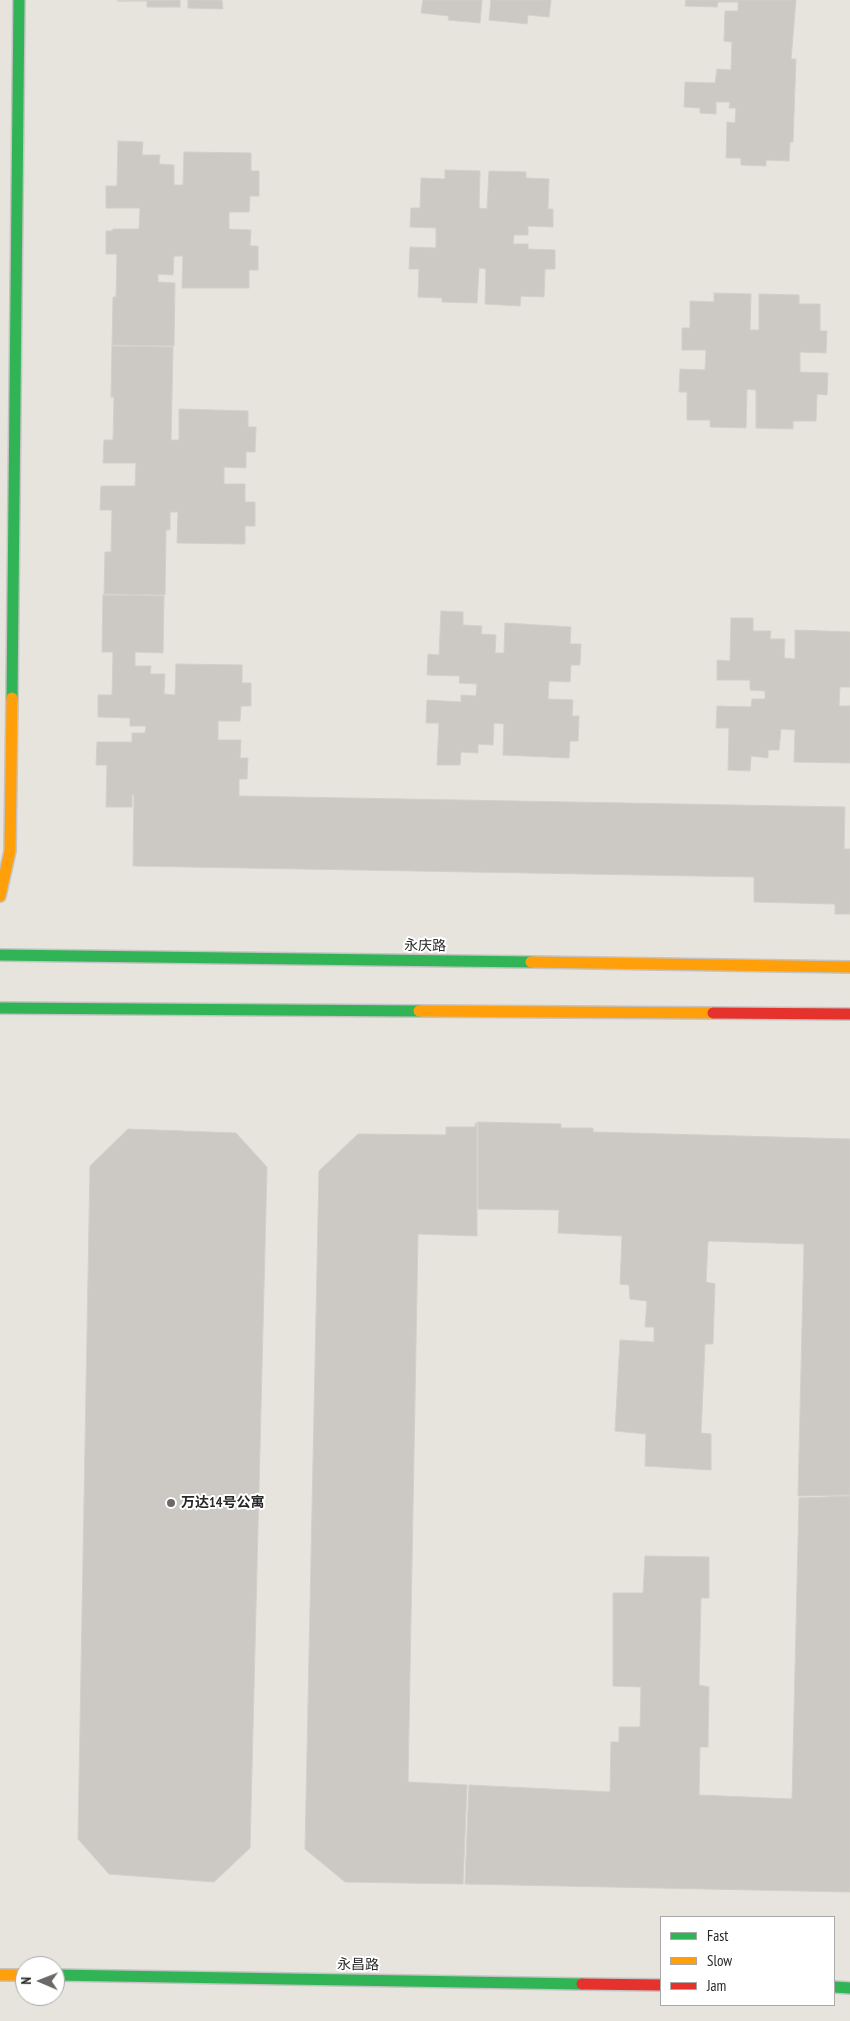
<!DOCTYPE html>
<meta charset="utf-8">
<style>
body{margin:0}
#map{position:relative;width:850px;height:2021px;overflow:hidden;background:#e7e3dd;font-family:"PT Sans Narrow",sans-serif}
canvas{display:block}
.legend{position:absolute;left:660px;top:1916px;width:175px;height:90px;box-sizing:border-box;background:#fff;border:1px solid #a9a9a9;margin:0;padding:6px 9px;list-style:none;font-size:15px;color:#282828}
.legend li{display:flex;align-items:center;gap:10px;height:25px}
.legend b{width:25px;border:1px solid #a9a9a9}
.north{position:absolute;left:15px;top:1956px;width:50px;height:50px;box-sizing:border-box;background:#fff;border:1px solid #a9a9a9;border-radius:50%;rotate:271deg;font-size:14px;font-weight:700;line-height:20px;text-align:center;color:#282828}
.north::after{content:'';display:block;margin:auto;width:18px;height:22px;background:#6b6967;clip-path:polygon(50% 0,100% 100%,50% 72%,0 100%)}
</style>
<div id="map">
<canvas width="850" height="2021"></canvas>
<ul class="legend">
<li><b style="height:6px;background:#30b455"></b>Fast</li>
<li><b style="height:6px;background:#ff9f0a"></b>Slow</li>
<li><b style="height:6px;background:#e5322d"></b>Jam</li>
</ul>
<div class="north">N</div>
</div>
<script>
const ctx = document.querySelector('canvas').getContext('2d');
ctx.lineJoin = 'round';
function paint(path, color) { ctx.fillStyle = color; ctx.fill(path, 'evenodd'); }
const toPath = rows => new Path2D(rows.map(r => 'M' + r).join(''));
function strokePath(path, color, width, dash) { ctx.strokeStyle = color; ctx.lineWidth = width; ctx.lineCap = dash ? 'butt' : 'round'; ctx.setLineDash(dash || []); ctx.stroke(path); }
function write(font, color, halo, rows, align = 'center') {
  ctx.font = font + ' "PT Sans Narrow","Noto Sans SC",sans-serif'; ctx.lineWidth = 4; ctx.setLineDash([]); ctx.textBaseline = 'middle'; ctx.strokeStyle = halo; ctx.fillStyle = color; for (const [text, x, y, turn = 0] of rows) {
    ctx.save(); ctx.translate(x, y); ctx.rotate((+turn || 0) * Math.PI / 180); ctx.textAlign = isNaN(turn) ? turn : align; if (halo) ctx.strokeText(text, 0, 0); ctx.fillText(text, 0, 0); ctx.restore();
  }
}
const building = toPath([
 [180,0,180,7,147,7,147,1,117,1,180,0],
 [188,0,222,0,223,9,188,8,188,0],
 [423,0,482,0,480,23,448,20,449,16,421,13,423,0],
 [491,0,551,0,549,17,528,15,527,24,489,20,491,0],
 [686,0,796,0,791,59,796,59,793,142,790,142,789,161,766,160,766,166,741,165,741,158,726,158,727,122,735,123,736,108,729,108,730,102,716,102,716,114,700,113,700,108,684,107,685,82,715,83,717,69,731,70,732,42,724,41,725,11,738,11,738,2,718,2,717,7,685,6,686,0],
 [118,141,143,142,142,155,160,155,159,164,174,165,174,185,183,185,184,152,251,153,251,171,259,171,259,196,250,196,249,212,229,212,229,229,251,230,250,246,258,246,258,270,249,270,249,288,182,288,183,256,174,256,173,275,158,274,158,282,175,283,174,346,112,345,113,297,116,297,117,254,106,254,106,231,112,231,113,229,139,229,140,208,106,208,106,186,117,186,118,141],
 [445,170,480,171,479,208,487,209,489,171,526,172,526,178,549,179,548,209,553,209,553,227,528,226,528,235,514,235,513,244,528,244,528,249,555,250,555,269,545,269,544,297,521,296,520,306,485,304,486,269,479,268,477,303,442,302,442,298,418,297,419,269,409,269,410,247,436,248,436,228,410,227,411,208,420,208,421,178,445,179,445,170],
 [714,293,751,294,750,330,759,330,759,294,799,295,799,304,820,304,820,331,827,331,826,353,800,352,800,372,828,373,827,395,817,394,816,421,793,421,793,429,756,428,756,390,747,389,746,428,710,427,710,420,687,420,687,392,679,392,680,369,705,370,706,350,682,350,682,328,690,328,690,301,714,302,714,293],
 [112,346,173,347,171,440,179,440,179,409,248,411,248,427,256,427,255,452,246,452,246,468,224,467,224,484,245,484,245,502,255,502,255,526,245,526,245,544,177,543,178,512,170,512,170,530,166,530,165,595,104,594,105,552,111,552,112,510,100,510,101,486,135,486,136,463,103,463,104,440,113,440,114,397,111,397,112,346],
 [103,595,164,596,163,653,135,652,135,666,151,666,150,674,165,674,164,694,175,695,176,664,242,665,242,683,251,683,251,706,241,706,240,721,218,721,218,740,241,740,240,758,248,758,247,779,239,779,239,796,845,807,844,849,850,849,850,914,835,914,835,904,754,902,754,877,133,866,134,795,132,795,132,807,106,807,107,765,96,765,97,742,132,742,132,733,145,733,146,726,130,726,130,718,98,717,98,695,112,695,113,652,102,652,103,595],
 [441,611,463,612,463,625,482,626,481,634,496,635,495,653,504,653,505,623,571,627,570,644,581,644,580,665,571,665,570,682,549,681,548,699,573,700,572,716,579,716,578,741,570,741,569,758,503,755,504,724,494,723,493,745,478,744,478,753,461,752,460,765,437,765,439,723,426,723,427,700,461,702,461,695,476,696,477,684,459,683,460,676,427,675,428,654,439,655,441,611],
 [731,618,753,618,753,631,771,631,770,639,785,639,784,658,795,659,795,630,850,632,850,687,840,687,839,706,850,706,850,763,794,762,795,730,781,729,779,750,768,750,768,758,751,756,750,771,728,770,729,728,716,728,717,706,751,707,752,699,765,699,765,691,750,690,750,680,717,680,717,660,730,661,731,618],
 [478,1122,561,1124,561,1128,593,1128,593,1132,850,1139,850,1495,798,1496,804,1244,710,1241,708,1242,706,1282,715,1284,713,1344,705,1344,701,1433,711,1434,711,1470,645,1466,646,1434,615,1431,620,1340,654,1342,654,1327,645,1327,647,1301,630,1299,629,1285,620,1284,622,1236,558,1233,559,1210,478,1209,478,1122],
 [476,1123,477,1123,477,1236,418,1234,408,1782,467,1785,463,1884,345,1882,305,1849,319,1171,358,1134,446,1135,446,1127,475,1127,476,1123],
 [128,1129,236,1133,267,1167,250,1848,214,1882,109,1874,78,1839,90,1166,128,1129],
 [850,1496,850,1892,465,1884,469,1785,610,1792,611,1742,619,1742,619,1727,640,1727,641,1687,613,1686,613,1593,643,1593,645,1556,709,1557,709,1598,701,1598,699,1685,709,1687,708,1747,700,1747,699,1795,792,1799,799,1498,850,1496]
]);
paint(building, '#ccc9c4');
strokePath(building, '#d2cfc9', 1);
const fast = toPath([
 [12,698,19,0],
 [0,955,531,962],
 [0,1008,419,1011],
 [55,1975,582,1984],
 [834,1987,850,1988]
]);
const slow = toPath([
 [0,896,10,851,12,698],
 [531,962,850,967],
 [419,1011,713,1013],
 [0,1975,25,1975]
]);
const jam = toPath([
 [713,1013,850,1014],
 [582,1984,661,1985]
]);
strokePath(fast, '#c4c2c3', 14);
strokePath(slow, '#c4c2c3', 14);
strokePath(jam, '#c4c2c3', 14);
strokePath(fast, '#30b455', 11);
strokePath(slow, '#ff9f0a', 11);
strokePath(jam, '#e5322d', 11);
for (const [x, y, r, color] of [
 [171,1503,5,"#6b6967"]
]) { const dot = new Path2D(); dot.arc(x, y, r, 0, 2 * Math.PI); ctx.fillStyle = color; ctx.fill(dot); strokePath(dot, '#fff', 2); }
write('14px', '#282828', '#fff', [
 ["永庆路",425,946,1],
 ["永昌路",358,1965,1]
]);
write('bold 14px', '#282828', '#fff', [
 ["万达14号公寓",181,1503]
], 'left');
</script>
